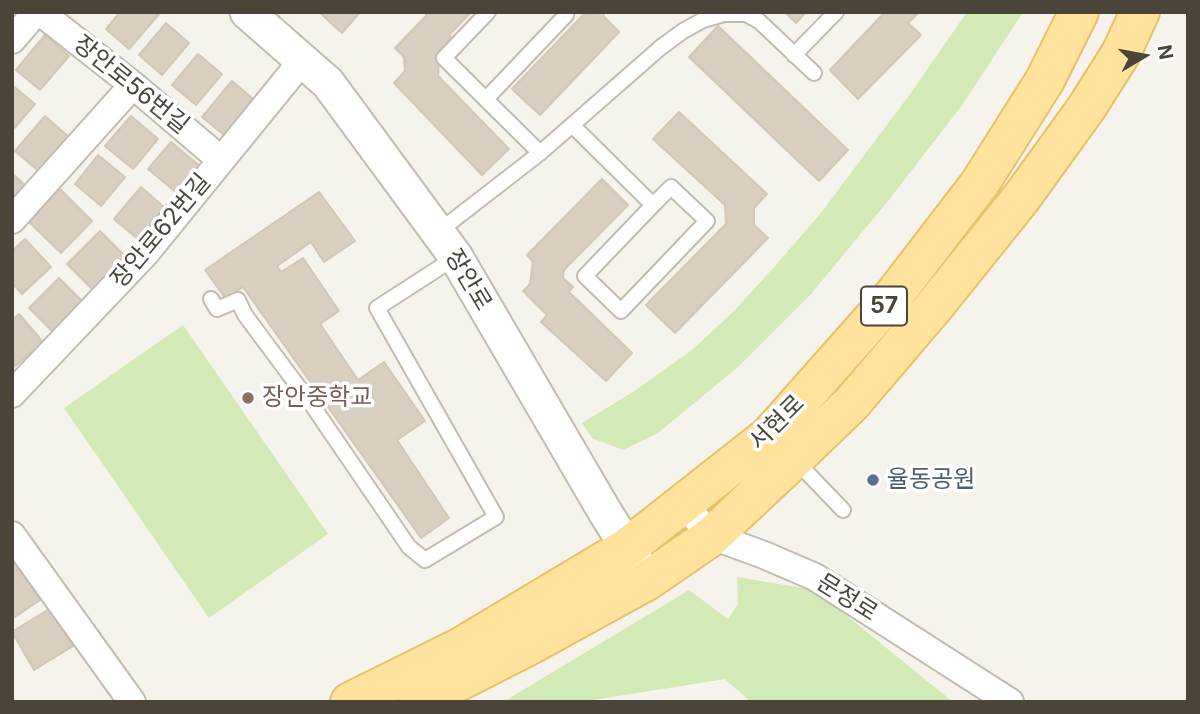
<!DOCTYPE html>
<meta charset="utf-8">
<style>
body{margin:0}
#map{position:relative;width:1200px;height:714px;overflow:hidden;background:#f6f3ec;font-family:Inter,sans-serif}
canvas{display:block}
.frame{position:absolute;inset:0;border:14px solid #4b4439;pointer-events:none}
.north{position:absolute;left:1109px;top:21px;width:70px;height:70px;-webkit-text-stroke:5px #fff;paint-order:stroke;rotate:80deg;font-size:19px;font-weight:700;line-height:28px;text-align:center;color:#4b4439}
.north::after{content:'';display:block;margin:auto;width:24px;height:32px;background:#4b4439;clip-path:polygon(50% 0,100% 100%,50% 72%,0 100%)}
</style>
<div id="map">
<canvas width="1200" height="714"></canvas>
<div class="frame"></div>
<div class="north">N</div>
</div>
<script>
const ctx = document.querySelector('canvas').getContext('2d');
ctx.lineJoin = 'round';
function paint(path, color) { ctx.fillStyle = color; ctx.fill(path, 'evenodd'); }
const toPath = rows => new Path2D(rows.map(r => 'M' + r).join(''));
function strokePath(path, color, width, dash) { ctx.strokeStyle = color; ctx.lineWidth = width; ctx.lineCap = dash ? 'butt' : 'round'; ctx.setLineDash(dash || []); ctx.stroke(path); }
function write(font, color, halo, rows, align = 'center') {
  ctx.font = font + ' Inter,"Noto Sans KR",sans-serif'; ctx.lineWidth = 7; ctx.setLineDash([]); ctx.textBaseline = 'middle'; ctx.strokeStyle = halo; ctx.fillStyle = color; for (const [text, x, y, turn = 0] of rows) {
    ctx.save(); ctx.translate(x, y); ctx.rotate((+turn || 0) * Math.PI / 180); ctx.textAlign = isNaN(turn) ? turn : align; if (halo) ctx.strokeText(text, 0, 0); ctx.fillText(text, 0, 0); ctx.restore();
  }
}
paint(toPath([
 [967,12,1023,12,963,104,888,201,811,294,739,366,658,433,623,450,592,438,582,423,633,392,692,350,734,311,775,266,820,214,908,97],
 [183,325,328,534,209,618,64,408],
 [737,577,815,590,953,702,751,702,725,679,581,702,503,702,689,590,728,619,738,604]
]), '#d2eab5');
const building = toPath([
 [120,12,159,12,160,13,129,49,106,29,120,12],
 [319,12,360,12,342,33,319,12],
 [424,12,471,12,449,35,455,41,439,57,438,76,509,149,482,175,394,83,405,71,404,57,395,48,427,15,424,12],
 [586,12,603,12,604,17,619,32,540,115,512,89,586,12],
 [785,12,806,12,796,23,785,12],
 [885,12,919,12,908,23,921,35,858,99,830,70,885,12],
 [166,23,189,43,162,75,139,55,166,23],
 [718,26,848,150,819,181,689,57,718,26],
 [45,35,69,56,40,90,16,70,45,35],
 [198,54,222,74,196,105,172,85,198,54],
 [232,81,259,104,229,139,202,117,232,81],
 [12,85,35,104,12,131,12,85],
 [679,112,767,194,754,208,754,225,768,238,675,333,646,305,726,224,725,205,653,139,679,112],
 [45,116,71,139,42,174,15,151,45,116],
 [131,116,158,139,133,169,105,146,131,116],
 [171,142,201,167,178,194,148,169,171,142],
 [98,155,125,177,101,206,75,184,98,155],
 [12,173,31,191,12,210,12,173],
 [602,179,628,205,564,270,563,278,573,287,569,292,632,353,606,381,541,322,547,315,523,291,530,284,533,262,527,255,602,179],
 [141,187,165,208,139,240,114,219,141,187],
 [59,188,92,221,61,253,27,220,59,188],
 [319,192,355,241,324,262,311,242,277,266,281,272,303,258,339,311,320,324,358,380,384,362,425,421,397,440,449,518,421,538,243,287,226,299,205,270,319,192],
 [100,231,128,259,95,292,67,264,100,231],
 [25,239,51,267,22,294,12,283,12,251,25,239],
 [59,278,84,303,54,333,29,308,59,278],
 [19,314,43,342,14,367,12,320,19,314],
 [14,560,40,600,12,619,12,561,14,560],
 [49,609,73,646,34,670,12,632,49,609]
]);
paint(building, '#d8cfc1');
strokePath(building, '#d3c7b4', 2);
const service = toPath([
 [488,12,444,58,540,153],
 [794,55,836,12],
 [486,99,566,15,564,12],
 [572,125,653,205,585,276,621,311,707,221,671,187,653,205],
 [438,232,540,153,660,48,683,31,703,20,724,14,746,14,759,21,814,73],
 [211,299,217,309,238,300,245,315,312,405,409,547,425,560,496,517,377,308,456,257],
 [795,460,843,510]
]);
const minor = toPath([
 [40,12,133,85,221,160],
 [12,40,36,12],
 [12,220,133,85],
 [12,394,145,254,302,61],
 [683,504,712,536,764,555,815,577,1010,702],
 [12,535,132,702]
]);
const tertiary = toPath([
 [247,12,328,83,456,257,605,512,641,569]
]);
const primary = toPath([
 [350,702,461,647,628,547,769,436,894,295,980,183,1045,80,1079,12],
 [418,702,526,647,648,580,712,536,794,459,852,403,932,309,1022,197,1087,107,1121,53,1140,12]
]);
strokePath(service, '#c2bbae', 18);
strokePath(minor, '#c2bbae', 30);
strokePath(tertiary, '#c2bbae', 37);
strokePath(primary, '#e6c16a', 42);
strokePath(service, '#fff', 14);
strokePath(minor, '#fff', 26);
strokePath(tertiary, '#fff', 33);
strokePath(primary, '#ffe39c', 38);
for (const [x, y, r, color] of [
 [248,398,7,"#8d6e63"],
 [873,480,7,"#5c6f8a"]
]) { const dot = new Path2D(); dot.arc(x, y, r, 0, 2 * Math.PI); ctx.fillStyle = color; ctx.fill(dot); strokePath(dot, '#fff', 2.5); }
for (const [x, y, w] of [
 [884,306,46]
]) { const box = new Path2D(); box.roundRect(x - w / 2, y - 19.5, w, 39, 5); ctx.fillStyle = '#fff'; ctx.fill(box); strokePath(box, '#4b4439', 2); }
write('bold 23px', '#4b4439', null, [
 ["57",884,306]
]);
write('24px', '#4b4439', '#fff', [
 ["장안로56번길",131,85,39],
 ["장안로62번길",161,231,-50],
 ["장안로",468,280,59],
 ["서현로",777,423,-45],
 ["문정로",847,598,32]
]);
write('24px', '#785e54', '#fff', [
 ["장안중학교",262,398]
], 'left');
write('24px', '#4e5e75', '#fff', [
 ["율동공원",887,480]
], 'left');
</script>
